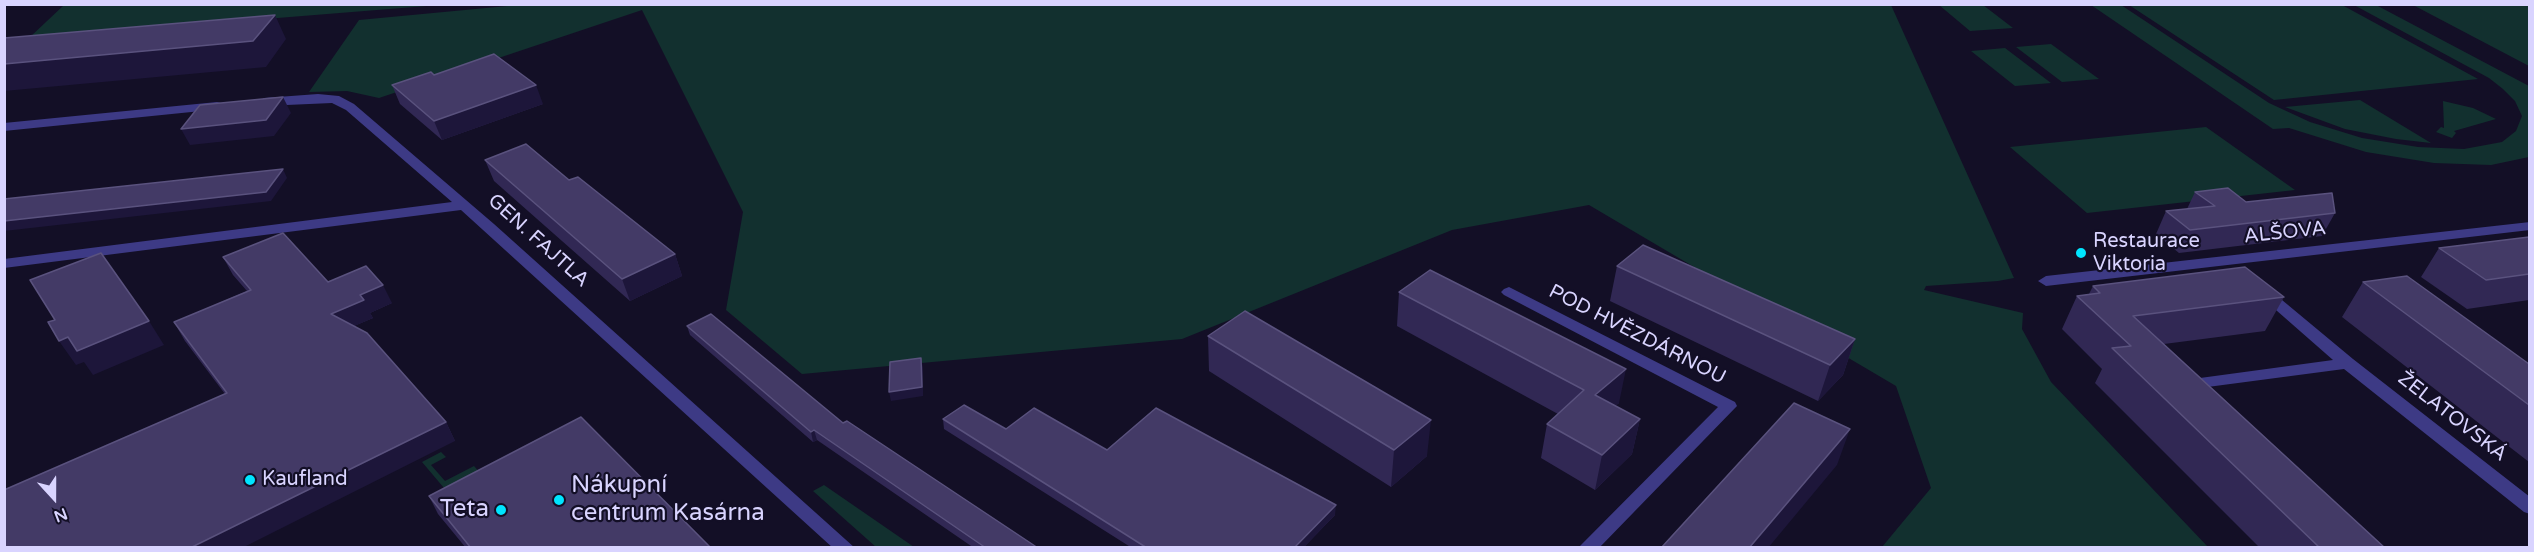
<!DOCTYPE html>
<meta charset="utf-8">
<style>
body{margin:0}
#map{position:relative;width:2534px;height:552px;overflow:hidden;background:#130f26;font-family:"Varela Round",sans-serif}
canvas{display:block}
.frame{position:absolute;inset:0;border:6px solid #d9d4ff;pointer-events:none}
.north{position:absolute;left:24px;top:468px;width:60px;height:60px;-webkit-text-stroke:4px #130f26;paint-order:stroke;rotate:159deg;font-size:16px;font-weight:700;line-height:24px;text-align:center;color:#d9d4ff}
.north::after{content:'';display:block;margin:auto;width:21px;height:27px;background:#d9d4ff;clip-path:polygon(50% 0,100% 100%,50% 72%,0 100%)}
</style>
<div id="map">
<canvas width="2534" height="552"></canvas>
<div class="frame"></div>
<div class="north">N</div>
</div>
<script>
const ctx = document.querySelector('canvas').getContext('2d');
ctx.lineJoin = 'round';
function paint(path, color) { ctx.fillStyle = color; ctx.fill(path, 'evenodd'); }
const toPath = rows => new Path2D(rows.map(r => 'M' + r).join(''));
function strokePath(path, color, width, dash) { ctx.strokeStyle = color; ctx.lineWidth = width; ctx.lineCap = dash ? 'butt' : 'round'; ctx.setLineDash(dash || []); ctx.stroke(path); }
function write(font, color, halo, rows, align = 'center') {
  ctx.font = font + ' "Varela Round",sans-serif'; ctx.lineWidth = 4.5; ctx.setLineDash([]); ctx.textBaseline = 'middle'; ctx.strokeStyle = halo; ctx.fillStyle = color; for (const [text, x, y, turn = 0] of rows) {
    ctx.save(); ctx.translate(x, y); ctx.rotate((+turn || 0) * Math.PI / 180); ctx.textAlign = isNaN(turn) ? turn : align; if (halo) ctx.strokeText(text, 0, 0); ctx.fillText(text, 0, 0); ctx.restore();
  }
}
paint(toPath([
 [64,5,439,5,29,38],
 [518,5,1891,5,2014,278,1998,281,1926,286,1924,290,2023,313,2022,329,2051,382,2208,547,1882,547,1931,488,1896,386,1589,205,1452,230,1182,339,802,374,726,310,743,212,642,10,379,98,347,91,309,92,359,20],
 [1939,5,1983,5,2013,28,1970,31],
 [2091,5,2121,5,2269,103,2310,122,2362,138,2418,147,2464,149,2502,142,2516,131,2522,116,2515,101,2503,89,2489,78,2354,5,2376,5,2529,86,2529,157,2491,165,2434,163,2366,152,2289,128,2273,129],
 [2129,5,2342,5,2478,79,2274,100],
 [2413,5,2529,5,2529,66],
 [2051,44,2099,79,2062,82,2016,47],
 [2005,48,2051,83,2015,86,1971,51],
 [2360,100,2431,143,2396,139,2345,129,2285,107],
 [2443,101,2473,108,2496,119,2454,131,2456,133,2452,138,2436,132,2441,127,2444,128],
 [2206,127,2295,190,2087,213,2010,147],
 [441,452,446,457,431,465,445,481,474,466,489,483,455,501,422,462],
 [824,485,914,547,876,547,813,491]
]), '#12302f');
paint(toPath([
 [318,94,339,96,354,104,494,224,855,548,833,548,461,210,4,268,4,259,452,202,346,110,332,103,264,106,258,102,264,98,318,94],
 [217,102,221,103,223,106,221,109,4,131,4,123,217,102],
 [2530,222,2530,230,2046,286,2038,281,2046,276,2530,222],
 [1509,287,1735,402,1737,406,1599,548,1578,548,1718,407,1504,295,1501,292,1504,289,1509,287],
 [2265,288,2270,290,2353,359,2530,497,2530,514,2524,512,2344,369,2200,388,2194,387,2192,383,2194,379,2200,378,2333,360,2260,296,2257,293,2260,290,2265,288]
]), '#3d3a85');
paint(toPath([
 [434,75,543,104,442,140,400,104,392,85],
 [485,160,569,180,675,254,682,276,630,301,494,181],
 [2195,192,2246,202,2335,213,2322,236,2179,253,2156,234,2166,211,2187,209],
 [2529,237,2529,300,2467,309,2421,277,2439,248],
 [223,257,328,282,392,303,370,313,373,318,354,326,446,422,455,441,225,394,185,341,174,322,247,291,233,275],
 [1617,266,1855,339,1843,375,1818,401,1610,301],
 [2363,282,2529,364,2529,462,2342,317],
 [2093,286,2284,297,2265,331,2164,344,2385,548,2260,548,2095,383,2102,369,2062,329,2077,296,2089,294],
 [1399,292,1619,403,1615,406,1640,419,1632,454,1595,490,1541,458,1547,424,1558,414,1397,326],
 [687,326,843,423,1038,548,974,548,817,440,813,442,690,335],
 [1208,336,1427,456,1391,487,1209,371],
 [943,419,1006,429,1107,450,1335,515,1303,548,1132,548,944,429],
 [429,496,711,548,466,548,438,514]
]), '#312854');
paint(toPath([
 [275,15,286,39,266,67,4,91,4,64],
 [536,85,543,104,442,140,434,121],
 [283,97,291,113,274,136,190,145,181,129],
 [283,169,287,178,271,201,4,231,4,221],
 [675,254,682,276,630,301,622,279],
 [383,285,392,303,370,313,373,318,340,332,331,314,360,295],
 [149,321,164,345,93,375,84,362,76,365,59,341,68,337],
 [1855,339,1843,375,1818,401,1830,365],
 [921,358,923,367,923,396,891,401,889,392],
 [1626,369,1619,403,1589,430,1595,395],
 [1640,419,1632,454,1595,490,1602,455],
 [1431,420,1427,456,1391,487,1394,450],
 [446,422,455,441,242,548,190,548],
 [1850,429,1837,465,1768,548,1749,548],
 [814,430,817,440,813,442,811,432],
 [1336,505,1335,515,1303,548,1294,548]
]), '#1d163a');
const building = toPath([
 [275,15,253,41,4,64,4,38,275,15],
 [494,54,536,85,434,121,392,85,431,72,434,75,494,54],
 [283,97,266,120,181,129,200,105,283,97],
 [526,144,569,180,578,177,675,254,622,279,485,160,526,144],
 [283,169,266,192,4,221,4,199,283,169],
 [2228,188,2246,202,2332,193,2335,213,2190,230,2166,211,2215,206,2195,192,2228,188],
 [283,233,328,282,366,266,383,285,360,295,364,300,331,314,367,333,446,422,190,548,4,548,4,490,227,393,174,322,251,290,223,257,283,233],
 [2529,237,2529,274,2486,280,2439,248,2529,237],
 [1643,245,1855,339,1830,365,1617,266,1643,245],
 [101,253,149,321,77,351,68,337,59,341,48,322,55,320,30,280,101,253],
 [2245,267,2284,297,2133,316,2385,548,2320,548,2112,348,2131,346,2077,296,2100,293,2093,286,2245,267],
 [1430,270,1626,369,1595,395,1640,419,1602,455,1547,424,1584,390,1399,292,1430,270],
 [2407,276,2529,364,2529,405,2363,282,2407,276],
 [1245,311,1431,420,1394,450,1208,336,1245,311],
 [711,314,843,423,847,421,1038,548,986,548,814,430,811,432,687,326,711,314],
 [921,358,922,387,889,392,890,362,921,358],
 [1794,403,1850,429,1749,548,1661,548,1794,403],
 [964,405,1006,429,1034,408,1107,450,1156,408,1336,505,1294,548,1147,548,943,419,964,405],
 [581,417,711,548,471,548,429,496,581,417]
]);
paint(building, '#433a66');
strokePath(building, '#5a527e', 1.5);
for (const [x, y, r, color] of [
 [2081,253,6,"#00e5ff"],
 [250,480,6,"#00e5ff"],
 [559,500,6,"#00e5ff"],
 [501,510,6,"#00e5ff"]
]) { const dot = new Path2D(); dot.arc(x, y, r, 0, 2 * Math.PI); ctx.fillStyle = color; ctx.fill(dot); strokePath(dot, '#130f26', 2); }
write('20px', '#d9d4ff', '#130f26', [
 ["ALŠOVA",2285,233,-6],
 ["GEN. FAJTLA",538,241,42],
 ["POD HVĚZDÁRNOU",1637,335,27],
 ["ŽELATOVSKÁ",2452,417,38]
]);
write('20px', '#d9d4ff', '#130f26', [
 ["Restaurace",2093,242],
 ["Viktoria",2093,265],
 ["Kaufland",262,480]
], 'left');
write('24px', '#d9d4ff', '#130f26', [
 ["Nákupní",571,486],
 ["centrum Kasárna",571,514],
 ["Teta",489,510,"right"]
], 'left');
</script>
